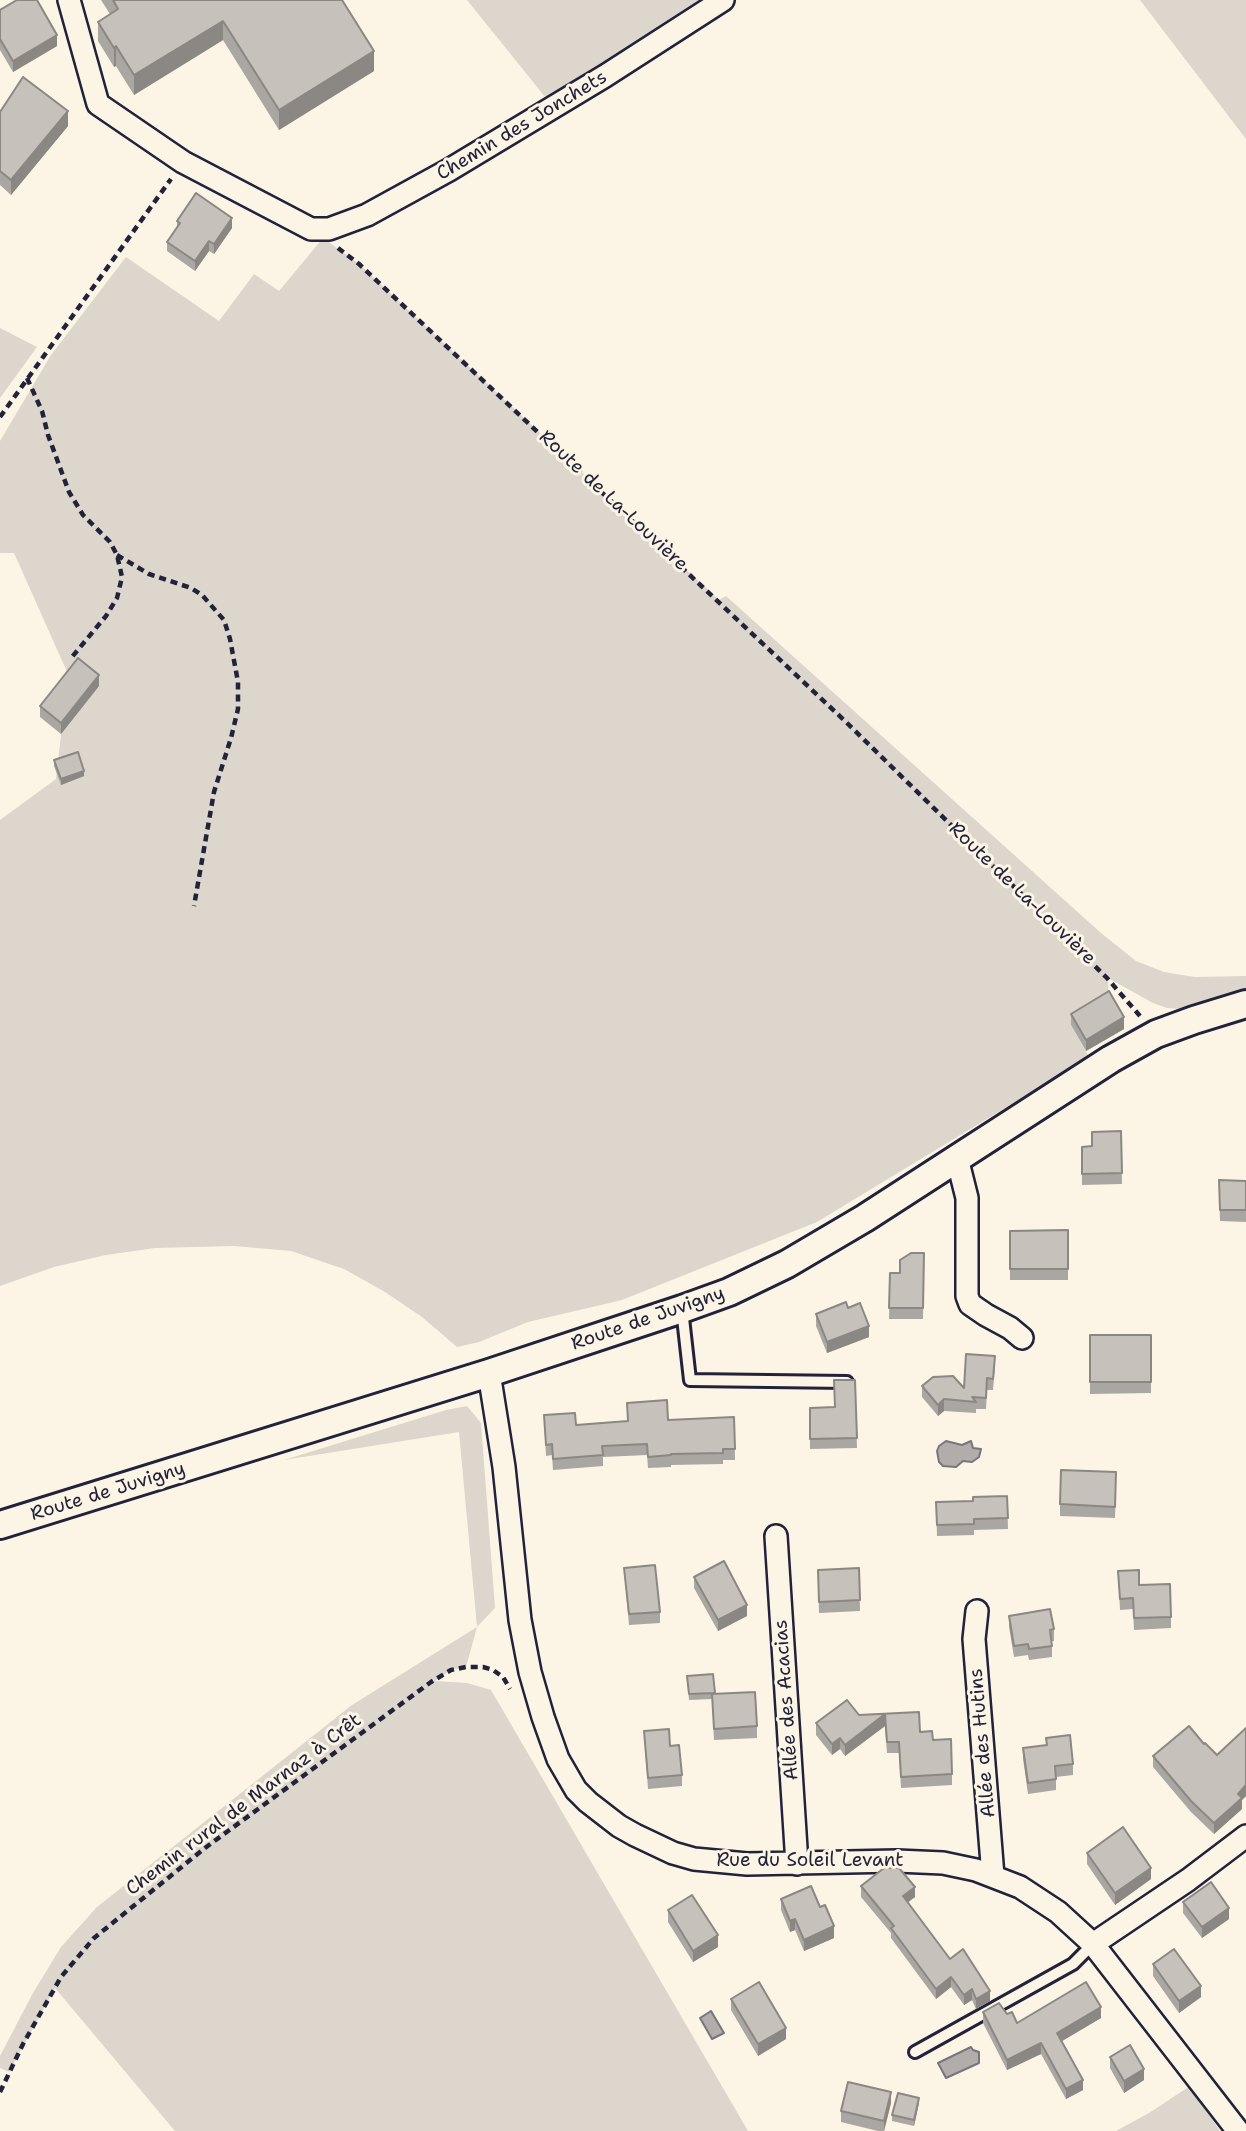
<!DOCTYPE html>
<meta charset="utf-8">
<style>
body{margin:0}
canvas{display:block;background:#fcf5e5}
</style>
<canvas width="1246" height="2131"></canvas>
<script>
const ctx = document.querySelector('canvas').getContext('2d');
ctx.lineJoin = 'round';
function paint(path, color) { ctx.fillStyle = color; ctx.fill(path, 'evenodd'); }
const toPath = rows => new Path2D(rows.map(r => 'M' + r).join(''));
function strokePath(path, color, width, dash) { ctx.strokeStyle = color; ctx.lineWidth = width; ctx.lineCap = dash ? 'butt' : 'round'; ctx.setLineDash(dash || []); ctx.stroke(path); }
function write(font, color, halo, rows, align = 'center') {
  ctx.font = font + ' "Shantell Sans",sans-serif'; ctx.lineWidth = 6; ctx.setLineDash([]); ctx.textBaseline = 'middle'; ctx.strokeStyle = halo; ctx.fillStyle = color; for (const [text, x, y, turn = 0] of rows) {
    ctx.save(); ctx.translate(x, y); ctx.rotate((+turn || 0) * Math.PI / 180); ctx.textAlign = isNaN(turn) ? turn : align; if (halo) ctx.strokeText(text, 0, 0); ctx.fillText(text, 0, 0); ctx.restore();
  }
}
paint(toPath([
 [467,0,706,0,550,103],
 [1140,0,1246,0,1246,139],
 [323,238,359,264,719,600,726,596,1101,933,1136,961,1164,972,1195,977,1246,976,1246,988,1180,1009,1167,1008,1153,1003,1108,978,1109,1003,1071,1025,1089,1057,817,1222,622,1300,528,1322,479,1342,457,1347,422,1317,385,1292,344,1269,291,1251,234,1246,155,1248,106,1255,54,1267,0,1286,0,820,56,779,68,674,14,553,0,553,0,441,51,355,126,257,219,321,254,274,279,291],
 [0,328,37,347,0,398],
 [467,1406,481,1423,495,1608,477,1627,466,1667,451,1670,435,1681,467,1683,491,1690,748,2131,175,2131,55,1988,9,2072,0,2068,0,2056,33,1993,61,1947,97,1907,352,1705,477,1627,459,1432,284,1460,446,1410],
 [1190,2086,1220,2131,1116,2131,1149,2113]
]), '#dcd6cc');
const water = toPath([
 [946,1441,962,1445,971,1441,973,1448,981,1449,979,1457,972,1462,963,1461,956,1467,943,1466,939,1462,937,1451,939,1446,946,1441],
 [711,2011,724,2033,712,2039,700,2018,711,2011],
 [971,2047,973,2050,979,2052,979,2063,946,2078,938,2063,971,2047]
]);
paint(water, '#b2adab');
strokePath(water, '#78757e', 2);
const service = toPath([
 [682,1309,690,1380,847,1382],
 [915,2052,1073,1964,1093,1944]
]);
const minor = toPath([
 [69,0,98,104,183,162,311,229,329,229,367,215,449,170,605,76,723,0],
 [957,1158,967,1198,967,1296,970,1304,986,1315,1010,1328,1022,1338],
 [489,1373,504,1467,520,1620,530,1672,543,1717,558,1759,576,1790,588,1802,619,1826,635,1835,673,1853,694,1859,747,1864,897,1861,943,1863,976,1870,1020,1887,1058,1912,1093,1944,1238,2131],
 [776,1536,797,1864],
 [977,1611,974,1639,993,1876],
 [1093,1944,1188,1880,1246,1836]
]);
const tertiary = toPath([
 [0,1525,489,1373,682,1309,729,1292,787,1264,865,1218,1111,1059,1156,1034,1194,1020,1246,1004]
]);
strokePath(service, '#22223b', 16);
strokePath(minor, '#22223b', 26);
strokePath(tertiary, '#22223b', 32);
strokePath(toPath([
 [338,248,359,264,845,721,1107,978,1140,1016],
 [27,378,42,411,48,435,69,492,83,515,110,542,117,555,122,577,117,598,106,616,72,657],
 [0,417,171,179],
 [117,555,149,574,191,588,202,595,224,620,230,639,238,682,238,709,231,738,214,792,194,906],
 [0,2092,23,2044,61,1977,94,1938,205,1848,431,1682,451,1670,466,1667,483,1667,493,1670,503,1677,510,1689]
]), '#22223b', 4.5, [7, 5]);
strokePath(service, '#fcf5e5', 10);
strokePath(minor, '#fcf5e5', 21);
strokePath(tertiary, '#fcf5e5', 26);
paint(toPath([
 [101,0,342,0,374,71,279,130,223,40,134,95,116,66,114,67,98,41,98,22,110,14],
 [0,10,57,46,13,72,0,50],
 [0,112,68,126,11,195,0,185],
 [177,221,232,228,214,254,209,251,195,271,167,251,167,242,177,228],
 [99,686,61,734,40,717,40,706],
 [54,760,84,776,61,785,54,766],
 [1071,1014,1124,1029,1086,1051,1071,1025],
 [1121,1131,1122,1184,1082,1185,1082,1147,1092,1146],
 [1219,1180,1246,1181,1246,1222,1220,1221],
 [1068,1230,1068,1280,1010,1280,1010,1231],
 [924,1253,923,1319,889,1319,890,1273,900,1273],
 [848,1308,869,1337,827,1353,816,1326,816,1314],
 [1090,1335,1151,1335,1151,1393,1090,1394],
 [995,1367,993,1390,987,1390,986,1409,976,1409,976,1413,944,1411,938,1416,922,1397,922,1386,964,1388],
 [855,1380,857,1448,810,1449,810,1408,835,1407],
 [627,1403,668,1420,734,1417,735,1460,723,1460,723,1464,671,1465,671,1467,648,1468,647,1455,603,1457,603,1466,553,1470,552,1455,546,1456,544,1415,576,1425,628,1421],
 [1116,1484,1115,1518,1060,1516,1060,1504],
 [1007,1496,1008,1529,974,1530,974,1535,937,1536,936,1502,973,1501],
 [624,1568,660,1612,660,1623,629,1625],
 [859,1568,860,1611,819,1613,818,1570],
 [1118,1571,1139,1585,1171,1617,1171,1628,1134,1630,1133,1609,1120,1610],
 [694,1577,747,1616,718,1631,694,1588],
 [1009,1616,1054,1629,1054,1641,1052,1641,1052,1657,1029,1660,1028,1655,1014,1657,1009,1627],
 [713,1674,715,1694,757,1726,757,1738,714,1740,712,1699,689,1700,687,1676],
 [859,1715,920,1732,933,1740,952,1774,952,1785,901,1788,899,1753,887,1753,885,1726,845,1756,840,1749,832,1755,816,1735,816,1723],
 [1246,1728,1246,1796,1242,1800,1242,1809,1214,1834,1191,1812,1153,1767,1153,1756,1204,1744,1217,1755],
 [644,1731,670,1746,682,1775,682,1786,648,1789],
 [1046,1738,1073,1764,1073,1775,1056,1777,1056,1790,1028,1794,1023,1759,1023,1748,1046,1745],
 [1087,1853,1151,1879,1115,1905,1087,1864],
 [861,1886,915,1897,908,1902,950,1959,990,2001,976,2009,972,2000,964,2005,951,1987,936,1999,891,1938,891,1933,861,1897],
 [781,1899,820,1907,834,1938,804,1951,795,1930,790,1932,781,1910],
 [1183,1902,1229,1919,1202,1938,1183,1913],
 [668,1910,718,1947,693,1962,668,1922],
 [1153,1964,1201,1997,1179,2013,1153,1976],
 [731,1999,786,2039,758,2056,731,2010],
 [983,2012,1007,2014,1017,2023,1101,2018,1062,2041,1083,2090,1066,2099,1041,2054,1007,2070,983,2023],
 [1110,2057,1144,2080,1124,2093,1110,2068],
 [891,2103,884,2131,878,2131,841,2122,841,2111],
 [919,2103,914,2126,892,2121,892,2115]
]), '#aaa6a1');
paint(toPath([
 [223,21,223,40,134,95,134,75],
 [57,35,57,46,13,72,13,61],
 [116,46,116,66,114,67,114,48],
 [374,51,374,71,279,130,279,110],
 [68,111,68,126,11,195,11,180],
 [232,218,232,228,214,254,214,244],
 [209,241,209,251,195,271,195,261],
 [99,675,99,686,61,734,61,723],
 [84,771,84,776,61,785,61,779],
 [1124,1017,1124,1029,1086,1051,1086,1040],
 [869,1326,869,1337,827,1353,827,1342],
 [944,1399,944,1411,938,1416,938,1405],
 [747,1605,747,1616,718,1631,718,1620],
 [885,1714,885,1726,845,1756,845,1745],
 [840,1738,840,1749,832,1755,832,1744],
 [1246,1785,1246,1796,1242,1800,1242,1809,1214,1834,1214,1823,1238,1794],
 [1151,1868,1151,1879,1115,1905,1115,1893],
 [915,1887,915,1897,903,1906,903,1896],
 [1229,1908,1229,1919,1202,1938,1202,1927],
 [795,1919,795,1930,790,1932,790,1921],
 [834,1926,834,1938,804,1951,804,1940],
 [718,1935,718,1947,693,1962,693,1951],
 [951,1977,951,1987,936,1999,936,1989],
 [1201,1986,1201,1997,1179,2013,1179,2001],
 [972,1989,972,2000,964,2005,964,1995],
 [990,1991,990,2001,976,2009,976,1999],
 [1101,2007,1101,2018,1057,2044,1057,2033],
 [786,2028,786,2039,758,2056,758,2044],
 [1041,2043,1041,2054,1007,2070,1007,2060],
 [1144,2069,1144,2080,1124,2093,1124,2081],
 [1083,2080,1083,2090,1066,2099,1066,2089],
 [891,2092,891,2103,884,2131,884,2121],
 [919,2098,919,2103,914,2126,914,2120]
]), '#8b8783');
const building = toPath([
 [17,0,37,0,57,35,13,61,0,39,0,10,17,0],
 [113,0,342,0,374,51,279,110,223,21,134,75,116,46,114,48,98,22,118,9,113,0],
 [23,77,68,111,11,180,0,171,0,112,23,77],
 [196,193,232,218,214,244,209,241,195,261,167,242,180,223,177,221,196,193],
 [78,658,99,675,61,723,40,706,78,658],
 [78,752,84,771,61,779,54,760,78,752],
 [1109,991,1124,1017,1086,1040,1071,1014,1109,991],
 [1121,1131,1122,1173,1082,1174,1082,1147,1092,1146,1092,1132,1121,1131],
 [1219,1180,1246,1181,1246,1210,1220,1210,1219,1180],
 [1068,1230,1068,1269,1010,1269,1010,1231,1068,1230],
 [911,1253,924,1253,923,1308,889,1308,890,1273,900,1273,900,1260,911,1253],
 [846,1302,848,1308,860,1303,869,1326,827,1342,816,1314,846,1302],
 [1090,1335,1151,1335,1151,1382,1090,1382,1090,1335],
 [966,1354,995,1356,993,1379,987,1378,986,1398,972,1397,976,1402,944,1399,938,1405,922,1386,933,1377,953,1376,964,1388,966,1354],
 [834,1380,855,1380,857,1438,810,1439,810,1408,835,1407,834,1380],
 [667,1400,668,1420,734,1417,735,1449,723,1449,723,1453,671,1454,671,1455,648,1457,647,1444,602,1446,603,1455,553,1459,552,1444,546,1445,544,1415,575,1413,576,1425,628,1421,627,1403,667,1400],
 [1061,1470,1116,1472,1115,1507,1060,1504,1061,1470],
 [1007,1496,1008,1518,974,1519,974,1524,937,1525,936,1502,973,1501,973,1497,1007,1496],
 [724,1561,747,1605,718,1620,694,1577,724,1561],
 [655,1565,660,1612,629,1614,624,1568,655,1565],
 [859,1568,860,1600,819,1602,818,1570,859,1568],
 [1139,1570,1139,1585,1170,1584,1171,1617,1134,1618,1133,1598,1120,1599,1118,1571,1139,1570],
 [1050,1609,1054,1629,1050,1630,1052,1646,1029,1649,1028,1644,1014,1646,1009,1616,1050,1609],
 [713,1674,715,1693,689,1694,687,1676,713,1674],
 [755,1692,757,1726,714,1729,712,1694,755,1692],
 [847,1700,859,1715,919,1712,920,1732,932,1731,933,1740,951,1739,952,1774,901,1777,899,1742,887,1742,885,1714,845,1745,840,1738,832,1744,816,1723,847,1700],
 [1189,1726,1204,1744,1205,1743,1217,1755,1246,1728,1246,1785,1238,1794,1242,1798,1214,1823,1191,1801,1153,1756,1189,1726],
 [669,1729,670,1746,679,1745,682,1775,648,1778,644,1731,669,1729],
 [1070,1735,1073,1764,1055,1766,1056,1779,1028,1783,1023,1748,1047,1745,1046,1738,1070,1735],
 [1123,1827,1151,1868,1115,1893,1087,1853,1123,1827],
 [884,1868,899,1868,915,1887,903,1896,950,1959,963,1949,990,1991,976,1999,972,1989,964,1995,951,1977,936,1989,891,1928,894,1926,861,1886,884,1868],
 [1211,1882,1229,1908,1202,1927,1183,1902,1211,1882],
 [811,1886,820,1907,825,1905,834,1926,804,1940,795,1919,790,1921,781,1899,811,1886],
 [692,1895,718,1935,693,1951,668,1910,692,1895],
 [1174,1949,1201,1986,1179,2001,1153,1964,1174,1949],
 [759,1982,786,2028,758,2044,731,1999,759,1982],
 [1086,1982,1101,2007,1057,2033,1083,2080,1066,2089,1041,2043,1007,2060,983,2012,999,2003,1007,2014,1012,2012,1017,2023,1086,1982],
 [1130,2045,1144,2069,1124,2081,1110,2057,1130,2045],
 [848,2082,891,2092,884,2121,841,2111,848,2082],
 [898,2093,919,2098,914,2120,892,2115,898,2093]
]);
paint(building, '#c6c1bb');
strokePath(building, '#8b8783', 2);
write('19px', '#22223b', '#fcf5e5', [
 ["Chemin des Jonchets",522,126,-31],
 ["Route de La-Louvière",613,501,43],
 ["Route de La-Louvière",1022,894,44],
 ["Route de Juvigny",648,1319,-19],
 ["Route de Juvigny",108,1492,-17],
 ["Allée des Acacias",787,1700,-94],
 ["Allée des Hutins",983,1743,-95],
 ["Chemin rural de Marnaz à Crêt",244,1805,-37],
 ["Rue du Soleil Levant",810,1861]
]);
</script>
